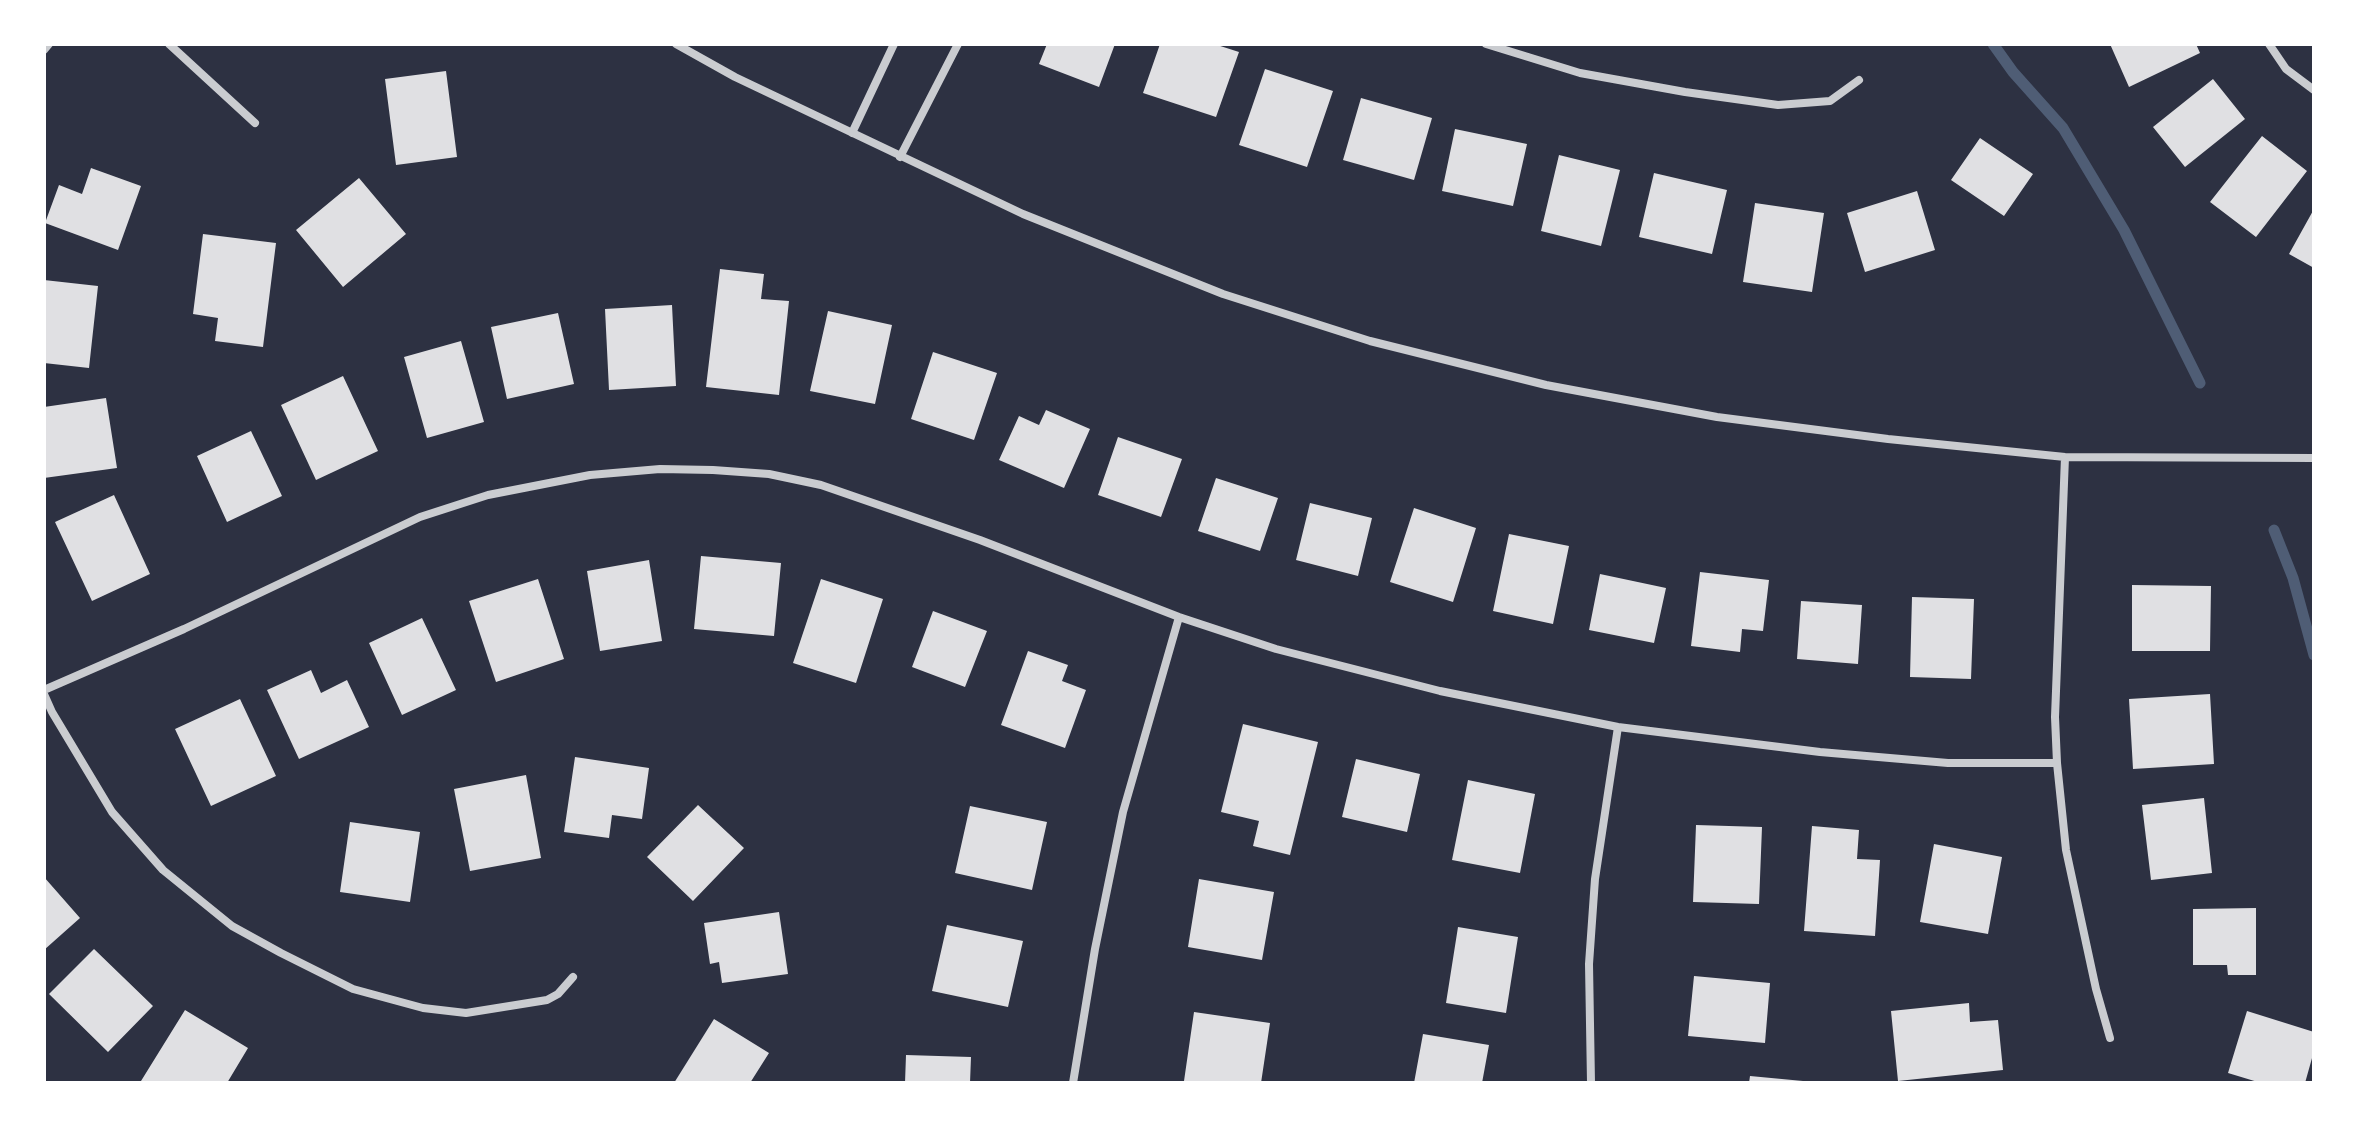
<!DOCTYPE html>
<style>
body{margin:0}
#map{position:relative;width:2358px;height:1127px;overflow:hidden;background:#2d3142;font-family:Commissioner,sans-serif}
canvas{display:block}
.frame{position:absolute;inset:0;border:46px solid #fff;pointer-events:none}
</style>
<div id="map">
<canvas width="2358" height="1127"></canvas>
<div class="frame"></div>
</div>
<script>
const ctx = document.querySelector('canvas').getContext('2d');
ctx.lineJoin = 'round';
const toPath = rows => new Path2D(rows.map(r => 'M' + r).join(''));
function strokePath(path, color, width, dash) { ctx.strokeStyle = color; ctx.lineWidth = width; ctx.lineCap = dash ? 'butt' : 'round'; ctx.setLineDash(dash || []); ctx.stroke(path); }
function paint(path, color) { ctx.fillStyle = color; ctx.fill(path, 'evenodd'); }
strokePath(toPath([
 [1993,44,2013,72,2063,128,2124,230,2200,383],
 [2274,530,2293,578,2314,655]
]), '#4f5d75', 11);
paint(toPath([
 [1047,44,1115,44,1099,87,1039,64],
 [1160,44,1214,44,1239,52,1216,117,1143,93],
 [2110,44,2196,44,2200,53,2129,87],
 [1265,69,1333,91,1307,167,1239,145],
 [446,71,457,157,396,165,385,79],
 [2213,79,2245,119,2185,167,2153,127],
 [1361,98,1432,118,1414,180,1343,160],
 [1455,129,1527,144,1513,206,1442,191],
 [2262,136,2307,171,2256,237,2210,202],
 [1980,138,2033,174,2004,216,1951,180],
 [1559,155,1620,170,1601,246,1541,231],
 [91,168,141,186,118,250,45,223,59,185,82,194],
 [1654,173,1727,190,1712,254,1639,237],
 [359,178,406,234,343,287,296,230],
 [1917,191,1935,250,1865,272,1847,213],
 [1755,203,1824,213,1812,292,1743,282],
 [2314,209,2314,268,2289,254],
 [203,234,276,243,263,347,215,341,218,318,193,314],
 [720,269,764,274,761,299,789,301,779,395,706,387],
 [44,280,98,286,89,368,44,363],
 [672,305,676,386,609,390,605,309],
 [828,311,892,325,875,404,810,391],
 [558,313,574,384,507,399,491,327],
 [461,341,484,422,427,438,404,357],
 [933,352,997,373,974,440,911,419],
 [343,376,378,451,316,480,281,405],
 [106,398,117,468,44,478,44,407],
 [1046,410,1090,429,1064,488,999,460,1019,416,1039,425],
 [251,431,282,496,227,522,197,456],
 [1118,437,1182,459,1161,517,1098,495],
 [1216,478,1278,498,1260,551,1198,531],
 [114,495,150,574,92,601,55,522],
 [1310,503,1372,518,1358,576,1296,560],
 [1414,508,1476,528,1453,602,1390,582],
 [1509,534,1569,546,1553,624,1493,611],
 [701,556,781,563,774,636,694,629],
 [649,560,662,641,600,651,587,571],
 [1700,572,1769,580,1763,631,1742,629,1740,652,1691,646],
 [1600,574,1666,588,1654,643,1589,630],
 [538,579,564,659,496,682,469,601],
 [821,579,883,599,856,683,793,663],
 [2132,585,2211,586,2210,651,2132,651],
 [1912,597,1974,599,1971,679,1910,677],
 [1801,601,1862,605,1858,664,1797,659],
 [933,611,987,631,965,687,912,667],
 [422,618,456,690,402,715,369,643],
 [1028,651,1068,665,1062,681,1086,690,1065,748,1001,725],
 [311,670,321,693,347,680,369,727,299,759,267,690],
 [2210,694,2214,764,2133,769,2129,699],
 [240,699,276,776,211,806,175,729],
 [1243,724,1318,742,1290,855,1253,846,1259,821,1221,812],
 [575,757,649,768,642,819,612,815,609,838,564,832],
 [1356,759,1420,774,1407,832,1342,817],
 [526,775,541,858,470,871,454,789],
 [1468,780,1535,794,1520,873,1452,860],
 [2204,798,2212,873,2151,880,2142,805],
 [698,805,744,848,693,901,647,857],
 [970,806,1047,822,1032,890,955,873],
 [350,822,420,832,410,902,340,892],
 [1696,825,1762,827,1759,904,1693,902],
 [1812,826,1859,830,1857,859,1880,860,1875,936,1804,931],
 [1934,844,2002,857,1988,934,1920,922],
 [44,877,80,918,44,950],
 [1199,879,1274,892,1262,960,1188,947],
 [2256,908,2256,975,2228,975,2227,965,2193,965,2193,909],
 [779,912,788,974,722,983,719,962,710,964,704,923],
 [947,925,1023,941,1008,1007,932,991],
 [1458,927,1518,937,1506,1013,1446,1003],
 [94,949,153,1006,108,1052,49,994],
 [1694,976,1770,983,1765,1043,1688,1036],
 [1969,1003,1970,1022,1998,1020,2003,1070,1898,1081,1891,1011],
 [185,1010,248,1048,227,1083,141,1081],
 [2247,1011,2314,1032,2314,1051,2305,1083,2261,1083,2228,1073],
 [1194,1012,1270,1023,1261,1083,1184,1081],
 [714,1019,769,1053,750,1083,674,1083],
 [1423,1034,1489,1045,1482,1083,1414,1083],
 [906,1055,971,1057,970,1083,905,1083],
 [1750,1076,1803,1081,1803,1083,1749,1083]
]), '#e0e0e3');
strokePath(toPath([
 [169,44,255,123],
 [676,44,735,77,1023,214,1223,294,1370,341,1546,385,1717,417,1888,439,2065,457,2314,458],
 [1486,44,1580,73,1685,92,1778,105,1830,101,1859,80],
 [2269,44,2286,69,2314,90],
 [44,50,49,44],
 [852,133,894,44],
 [900,157,958,44],
 [2065,457,2055,717,2057,763,2066,850,2096,989,2110,1038],
 [44,690,184,629,420,517,488,495,590,475,660,469,713,470,769,474,821,485,980,540,1179,617,1276,649,1440,691,1618,727,1820,752,1948,763,2057,763],
 [44,694,52,712,112,812,163,870,232,926,281,953,353,989,423,1008,466,1013,547,1000,558,994,573,977],
 [1073,1083,1095,949,1123,812,1179,617],
 [1591,1083,1589,964,1595,879,1618,727]
]), '#caccd0', 8);
</script>
